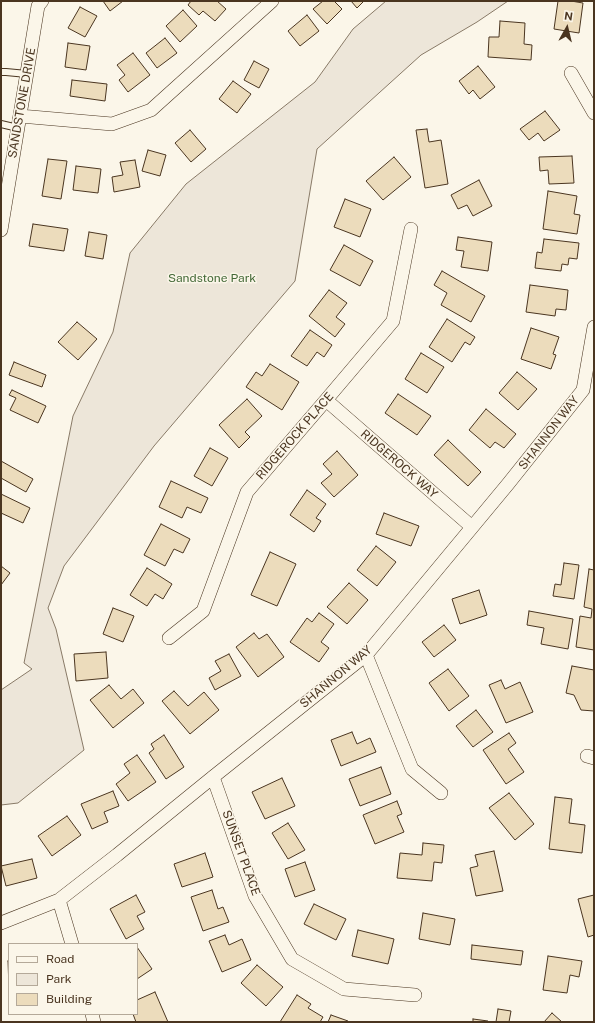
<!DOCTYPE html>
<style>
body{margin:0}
#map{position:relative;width:595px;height:1023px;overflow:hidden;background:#fbf6e9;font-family:"Public Sans",sans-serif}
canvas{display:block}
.frame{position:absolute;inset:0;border:2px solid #4a3520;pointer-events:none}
.legend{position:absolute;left:8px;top:943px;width:130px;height:72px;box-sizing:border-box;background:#fbf6e9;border:1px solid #b4a999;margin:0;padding:5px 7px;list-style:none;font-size:12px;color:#4a3520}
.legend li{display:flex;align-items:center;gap:8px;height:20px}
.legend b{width:20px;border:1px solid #b4a999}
.north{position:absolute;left:547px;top:8px;width:40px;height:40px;-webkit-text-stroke:3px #fbf6e9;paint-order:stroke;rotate:8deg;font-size:11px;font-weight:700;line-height:16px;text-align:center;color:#4a3520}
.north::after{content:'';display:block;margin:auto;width:14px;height:18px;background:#4a3520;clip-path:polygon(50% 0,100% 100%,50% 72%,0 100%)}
</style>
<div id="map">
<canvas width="595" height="1023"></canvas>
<div class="frame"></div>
<ul class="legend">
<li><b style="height:5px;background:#fbf6e9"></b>Road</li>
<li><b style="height:11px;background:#ede6d9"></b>Park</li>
<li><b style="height:11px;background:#ecdcbc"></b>Building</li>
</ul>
<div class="north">N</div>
</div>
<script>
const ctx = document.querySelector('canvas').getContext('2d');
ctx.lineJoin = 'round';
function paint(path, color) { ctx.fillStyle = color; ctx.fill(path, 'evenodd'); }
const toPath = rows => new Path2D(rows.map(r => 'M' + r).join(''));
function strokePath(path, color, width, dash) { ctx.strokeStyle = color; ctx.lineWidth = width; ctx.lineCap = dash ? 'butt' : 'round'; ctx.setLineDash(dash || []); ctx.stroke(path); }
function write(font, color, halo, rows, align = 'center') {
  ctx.font = font + ' "Public Sans",sans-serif'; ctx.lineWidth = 3; ctx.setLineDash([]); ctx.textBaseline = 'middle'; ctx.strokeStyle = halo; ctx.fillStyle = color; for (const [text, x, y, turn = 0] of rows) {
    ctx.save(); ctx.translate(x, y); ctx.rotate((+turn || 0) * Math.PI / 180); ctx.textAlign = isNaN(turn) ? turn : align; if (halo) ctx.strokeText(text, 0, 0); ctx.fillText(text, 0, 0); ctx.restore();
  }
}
const green = toPath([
 [386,1,508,1,477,22,421,55,317,149,295,281,154,446,64,566,48,608,56,629,84,750,18,803,1,805,1,690,32,669,24,663,73,416,113,332,130,253,186,184,315,82,353,29,386,1]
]);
paint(green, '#ede6d9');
strokePath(green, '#887966', 1);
const building = toPath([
 [103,1,123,1,110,11,103,1],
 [191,1,217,1,226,9,215,21,203,11,199,15,188,5,191,1],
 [323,1,334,1,342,9,327,24,313,9,323,1],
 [351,1,364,1,357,8,351,1],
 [558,1,571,1,583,3,579,33,554,29,558,1],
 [80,7,97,16,85,37,68,28,80,7],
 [183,10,197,26,180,42,166,26,183,10],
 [307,15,319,31,300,46,288,31,307,15],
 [500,21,525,23,524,44,532,45,531,60,488,57,489,37,499,37,500,21],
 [165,38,177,53,157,68,146,53,165,38],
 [68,43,90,46,86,70,65,67,68,43],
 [133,53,150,75,128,92,119,80,125,75,117,65,133,53],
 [254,61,269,69,259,88,244,80,254,61],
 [478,66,495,87,480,99,473,90,469,94,459,81,478,66],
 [72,80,107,84,105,101,70,96,72,80],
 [233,81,251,94,237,113,219,99,233,81],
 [545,111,560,130,544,141,538,133,529,140,520,129,545,111],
 [427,129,429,142,441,140,448,184,425,188,416,130,427,129],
 [190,130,206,149,191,162,175,143,190,130],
 [148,150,166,155,160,176,142,171,148,150],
 [572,156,574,183,549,184,548,170,540,171,539,157,572,156],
 [394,157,411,177,383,200,366,181,394,157],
 [48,159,67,161,61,199,42,196,48,159],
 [135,160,140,187,114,192,112,177,123,175,120,162,135,160],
 [76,166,101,169,98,193,73,190,76,166],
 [479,180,492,206,473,216,467,205,458,209,451,195,479,180],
 [548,191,577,196,574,214,580,215,577,234,543,229,548,191],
 [345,199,371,209,360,237,334,227,345,199],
 [33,224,68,229,64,251,29,246,33,224],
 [89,232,107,235,103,259,85,256,89,232],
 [458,237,492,242,488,271,461,267,464,251,456,250,458,237],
 [544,239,579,243,577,259,569,258,568,265,562,264,561,271,535,268,537,252,542,253,544,239],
 [344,245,373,261,360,286,330,270,344,245],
 [442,271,485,296,471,322,441,305,447,293,434,285,442,271],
 [530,285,568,290,566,310,556,309,555,316,526,312,530,285],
 [329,290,347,303,336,317,345,324,335,337,309,316,329,290],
 [447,319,475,337,470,345,465,342,452,362,429,347,447,319],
 [77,322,97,339,78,360,58,342,77,322],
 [531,328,559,337,553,354,556,355,551,369,521,359,531,328],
 [310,330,332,345,324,357,317,352,307,366,291,356,310,330],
 [421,353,444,367,427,393,405,379,421,353],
 [14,362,46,375,42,387,9,375,14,362],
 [270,364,299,382,282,410,246,387,256,372,262,376,270,364],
 [517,372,537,389,518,410,499,393,517,372],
 [12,390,46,406,38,423,10,410,16,398,9,395,12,390],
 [398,394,431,416,417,435,385,413,398,394],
 [247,399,262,416,245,432,250,437,239,448,219,425,247,399],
 [486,409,516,434,504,448,495,442,490,448,469,430,486,409],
 [448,440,481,472,468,486,434,455,448,440],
 [210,448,228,458,212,486,194,476,210,448],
 [337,451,358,475,334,497,321,483,332,474,323,464,337,451],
 [1,461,33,479,26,492,1,478,1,461],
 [171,481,208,498,201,513,187,507,182,518,159,507,171,481],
 [307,490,326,504,316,518,321,521,314,532,290,515,307,490],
 [1,494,30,508,23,523,1,513,1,494],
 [384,513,419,526,411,546,376,534,384,513],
 [161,524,190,539,183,553,174,549,165,566,144,555,161,524],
 [376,546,396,562,377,586,357,570,376,546],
 [270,552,296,564,277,606,251,595,270,552],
 [564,563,579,565,574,599,553,596,555,584,561,585,564,563],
 [1,566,10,573,1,585,1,566],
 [147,568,172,584,163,599,155,594,147,606,130,595,147,568],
 [589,569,594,570,594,650,576,647,580,616,591,618,592,609,584,607,589,569],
 [349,583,368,600,347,624,327,607,349,583],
 [479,590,487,615,460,624,452,599,479,590],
 [113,608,134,616,123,642,103,634,113,608],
 [529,611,573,619,568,649,541,644,544,628,527,625,529,611],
 [319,613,334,624,321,642,329,648,319,662,290,642,307,618,312,622,319,613],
 [444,625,456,640,434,657,422,642,444,625],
 [254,633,259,639,267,634,284,657,258,677,236,647,254,633],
 [106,652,108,678,76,681,74,654,106,652],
 [229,654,241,676,215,690,209,678,221,671,215,661,229,654],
 [572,666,594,670,594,711,581,710,574,695,566,693,572,666],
 [448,669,469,696,449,711,429,683,448,669],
 [501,680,505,689,520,682,533,712,506,723,489,685,501,680],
 [109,685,121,699,133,689,144,703,113,728,90,700,109,685],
 [174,691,188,706,204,692,219,710,190,734,162,701,174,691],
 [476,710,493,732,473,747,456,726,476,710],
 [352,732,357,744,370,738,376,752,341,766,331,740,352,732],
 [509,733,516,743,508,749,524,772,506,784,483,750,509,733],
 [164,735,184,767,166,779,149,753,154,749,151,744,164,735],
 [137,755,156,782,128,801,116,784,130,773,124,764,137,755],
 [381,767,391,794,360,806,349,779,381,767],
 [282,778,295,806,265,819,252,792,282,778],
 [113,791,119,806,104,812,108,822,92,829,81,804,113,791],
 [509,793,534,824,515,840,489,808,509,793],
 [555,797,572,799,569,823,585,825,582,853,549,849,555,797],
 [397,801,402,814,397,816,404,832,375,844,363,815,397,801],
 [67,816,81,835,52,856,38,836,67,816],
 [288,823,305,850,288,859,272,833,288,823],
 [423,843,444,845,442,863,434,862,432,881,397,878,400,853,422,855,423,843],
 [494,851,503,891,476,896,470,868,478,866,475,855,494,851],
 [205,853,213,877,182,887,174,864,205,853],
 [32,859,37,878,6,886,1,866,32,859],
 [305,862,315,890,295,897,285,869,305,862],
 [212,890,218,909,223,907,229,922,203,931,191,897,212,890],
 [136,895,145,912,137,916,144,929,126,939,110,909,136,895],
 [594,895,594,935,588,937,578,899,594,895],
 [314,904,346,919,336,940,304,924,314,904],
 [423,913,455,919,450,945,419,939,423,913],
 [358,930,394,939,388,964,352,956,358,930],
 [225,935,229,945,242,939,251,960,222,972,209,941,225,935],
 [472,945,523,951,521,965,471,959,472,945],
 [137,947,152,969,137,979,137,947],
 [548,956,582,961,579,977,570,975,567,993,543,990,548,956],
 [8,961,9,961,9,989,8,961],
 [257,965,283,987,266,1006,241,983,257,965],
 [155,992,168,1022,136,1022,133,1014,137,1014,137,1000,155,992],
 [297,995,311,1004,308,1008,323,1017,320,1022,280,1022,297,995],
 [498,1009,511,1011,509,1022,496,1022,498,1009],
 [552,1013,562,1022,544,1022,552,1013],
 [331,1015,348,1021,347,1022,328,1022,331,1015],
 [473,1019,488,1021,488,1022,473,1022,473,1019]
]);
paint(building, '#ecdcbc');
strokePath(building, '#4a3520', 1);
const lane = toPath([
 [1,72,6,72,27,74],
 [1,124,18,128]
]);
const street = toPath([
 [571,73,594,113],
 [20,116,112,124,151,110,272,1],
 [1,230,38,6,42,1],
 [326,400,472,527],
 [169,638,203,611,247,492,326,400,393,321,411,229],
 [366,655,412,769,441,793],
 [587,756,594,758],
 [213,777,255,896,292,959,344,989,415,995],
 [59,900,72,944],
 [1,923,59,900,117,855,213,777,366,655,508,484,583,390,594,327],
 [92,1014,94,1022]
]);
strokePath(lane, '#4a3520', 8);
strokePath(street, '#4a3520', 14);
strokePath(lane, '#fbf6e9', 6);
strokePath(street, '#fbf6e9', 13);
write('12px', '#4a3520', '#fbf6e9', [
 ["SANDSTONE DRIVE",22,103,-80],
 ["SHANNON WAY",549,433,-52],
 ["RIDGEROCK PLACE",295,436,-49],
 ["RIDGEROCK WAY",399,464,41],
 ["SHANNON WAY",336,677,-40],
 ["SUNSET PLACE",241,853,70]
]);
write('12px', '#436837', '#fbf6e9', [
 ["Sandstone Park",212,278]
]);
</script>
